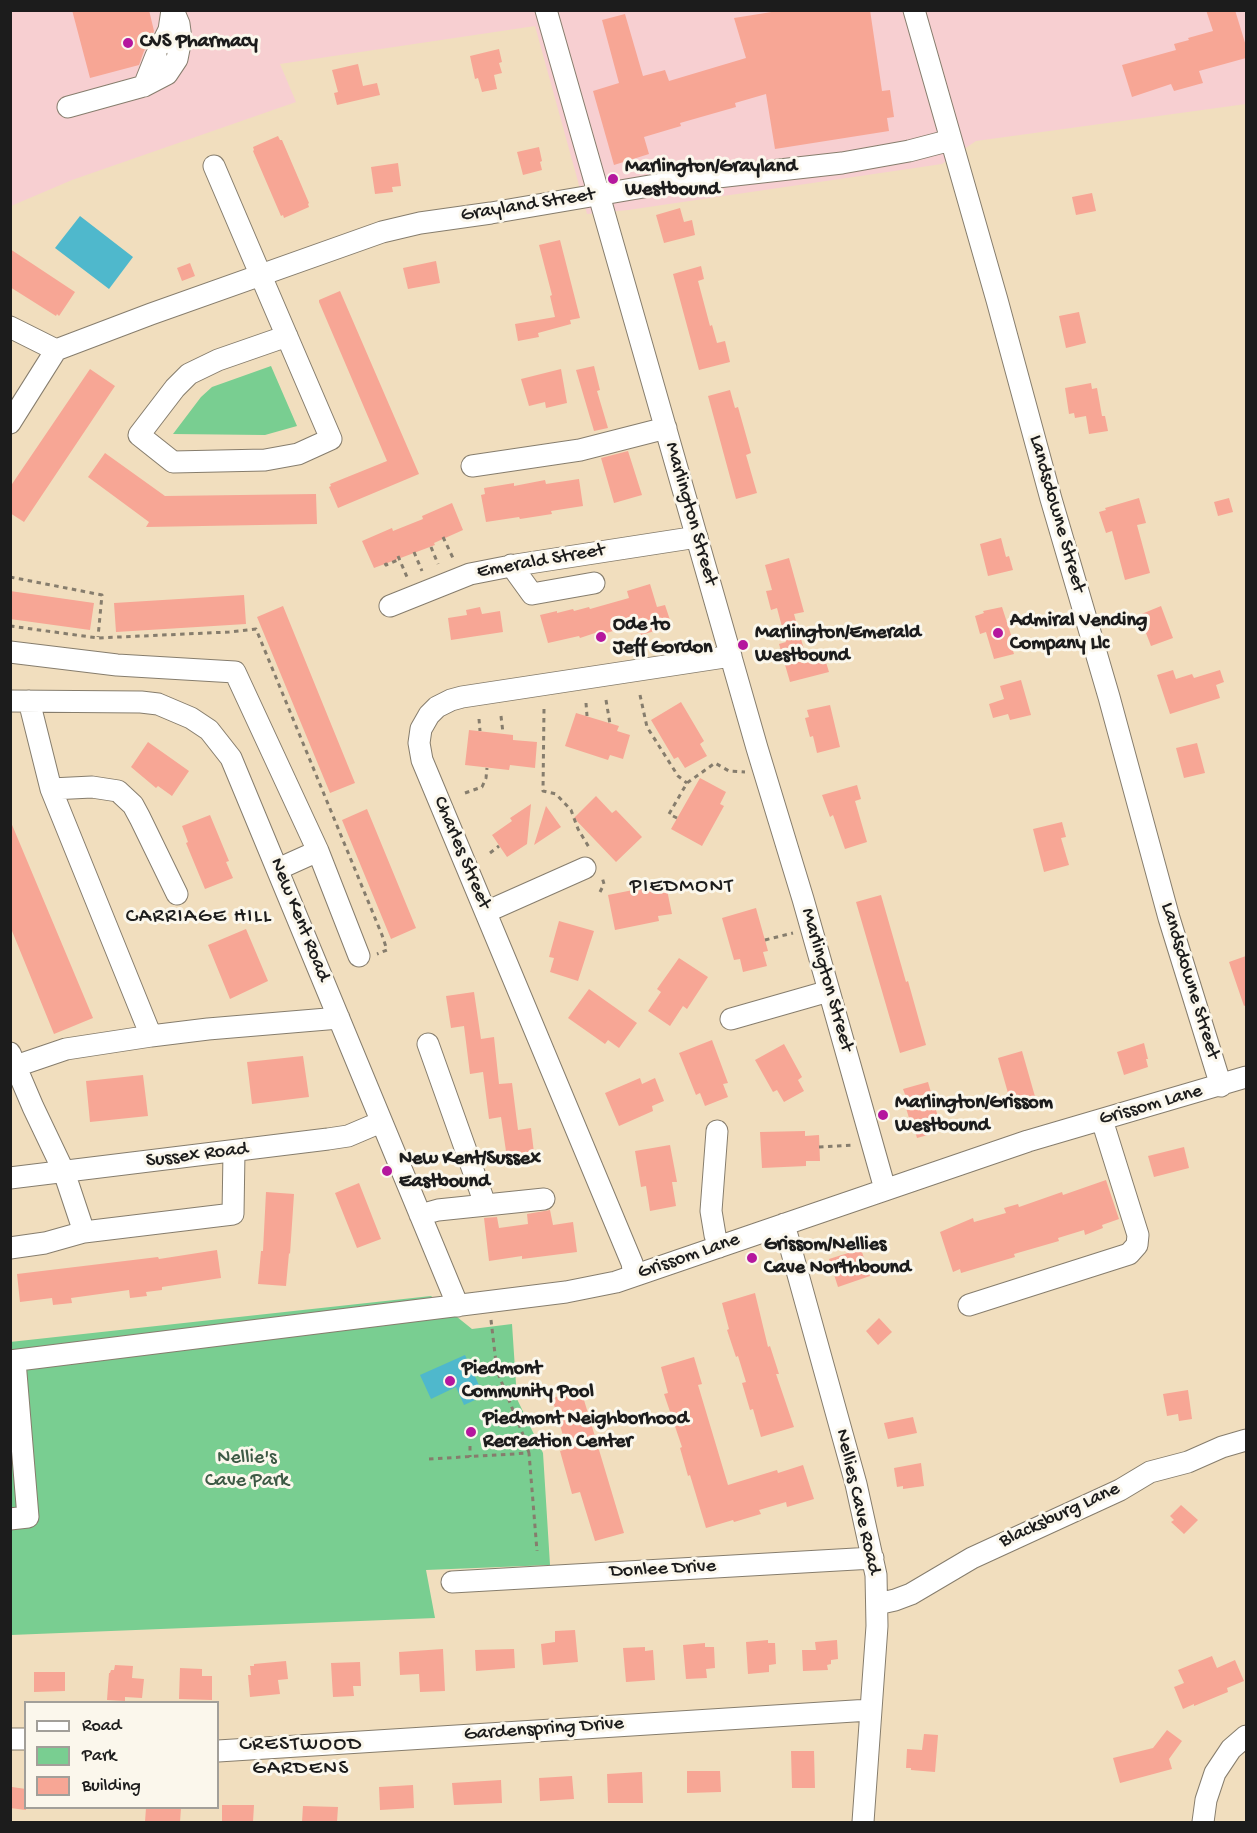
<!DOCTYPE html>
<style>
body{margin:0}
#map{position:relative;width:1257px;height:1833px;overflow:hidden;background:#f1debe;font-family:"Gochi Hand",sans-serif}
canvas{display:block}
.frame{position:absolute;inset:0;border:12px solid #1c1c1c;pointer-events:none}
.legend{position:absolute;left:24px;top:1701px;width:195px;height:108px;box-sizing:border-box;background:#fbf7ec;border:2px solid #a29f99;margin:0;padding:8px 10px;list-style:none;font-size:18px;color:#1c1c1c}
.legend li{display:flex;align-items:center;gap:12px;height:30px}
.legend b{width:30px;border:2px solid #a29f99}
</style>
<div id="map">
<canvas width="1257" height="1833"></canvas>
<div class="frame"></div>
<ul class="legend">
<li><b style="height:8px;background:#fff"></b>Road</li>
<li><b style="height:16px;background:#79ce91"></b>Park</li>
<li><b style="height:16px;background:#f7a695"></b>Building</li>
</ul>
</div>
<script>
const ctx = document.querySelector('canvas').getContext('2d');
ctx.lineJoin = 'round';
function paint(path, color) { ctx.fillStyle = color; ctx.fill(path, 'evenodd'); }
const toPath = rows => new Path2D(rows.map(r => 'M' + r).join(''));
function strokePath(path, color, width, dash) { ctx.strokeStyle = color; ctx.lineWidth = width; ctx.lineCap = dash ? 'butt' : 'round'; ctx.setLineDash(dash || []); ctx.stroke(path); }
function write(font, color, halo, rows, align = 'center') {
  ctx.font = font + ' "Gochi Hand",sans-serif'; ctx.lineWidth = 6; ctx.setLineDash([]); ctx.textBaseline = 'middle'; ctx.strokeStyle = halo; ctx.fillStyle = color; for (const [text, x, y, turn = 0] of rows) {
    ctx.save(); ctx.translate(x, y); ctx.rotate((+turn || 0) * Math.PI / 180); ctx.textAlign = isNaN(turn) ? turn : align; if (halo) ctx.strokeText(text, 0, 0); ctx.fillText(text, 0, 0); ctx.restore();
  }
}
paint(toPath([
 [11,11,1246,11,1246,104,976,141,942,164,628,210,587,214,535,26,280,64,296,102,72,180,11,206]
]), '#f7cfd1');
paint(toPath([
 [271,366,297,426,265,435,173,434,201,397,212,387],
 [431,1296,472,1329,512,1324,517,1399,543,1453,550,1565,426,1570,435,1618,11,1635,10,1342]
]), '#79ce91');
paint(toPath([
 [80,216,133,257,109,289,55,248],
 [465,1355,484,1396,464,1405,456,1387,431,1399,420,1375]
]), '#4fb8cc');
paint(toPath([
 [72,10,149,10,154,31,149,45,144,51,139,65,90,78],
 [784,10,870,10,882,91,890,90,894,117,887,118,889,131,775,149,766,94,735,103,736,107,680,123,681,126,644,137,649,154,614,165,593,91,619,83,602,20,625,14,643,76,665,70,669,81,746,58,734,18],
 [1206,10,1235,10,1246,46,1246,58,1199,71,1203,83,1174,91,1171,84,1132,97,1122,65,1176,50,1174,44,1189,40,1188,38,1213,31],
 [499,49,502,62,499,63,502,73,494,75,497,89,482,92,478,78,475,79,470,56],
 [358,64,363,86,377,83,380,95,337,105,334,93,338,92,332,70],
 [278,136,280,140,282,140,309,203,308,204,309,207,284,218,283,215,281,216,253,151,254,150,253,147],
 [539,147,542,161,540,162,542,170,523,175,517,152],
 [398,163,401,186,392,187,393,192,375,194,371,167],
 [1092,193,1096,211,1076,215,1072,197],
 [680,208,684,222,692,220,695,235,664,243,656,215],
 [560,240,580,318,570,320,571,324,538,333,539,337,518,341,515,324,555,317,550,296,552,295,539,245],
 [10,249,75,292,59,316,57,314,56,316,10,287],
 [436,261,440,283,408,289,403,268],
 [190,263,195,276,182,281,177,268],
 [701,266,704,279,698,281,710,326,712,325,717,343,725,341,730,362,699,370,673,274],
 [340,291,419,474,338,508,329,487,331,486,330,484,387,461,319,302,319,300],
 [1079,312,1086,343,1066,348,1059,316],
 [594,366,600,390,597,391,608,428,594,431,576,370],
 [90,369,115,386,24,522,10,513,10,487],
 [561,369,567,403,546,408,545,402,529,406,521,379],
 [1091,383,1092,389,1097,388,1102,416,1105,416,1108,431,1089,434,1086,416,1075,418,1074,413,1069,414,1065,388],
 [730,390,735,408,738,407,751,453,746,455,757,493,736,499,708,396],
 [628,451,642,495,614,503,601,458],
 [105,453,165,496,316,494,317,524,146,527,149,522,88,477],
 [579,479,583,506,551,511,552,514,520,519,519,517,486,522,481,495,485,494,484,488,514,483,514,486,545,480,546,484],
 [1139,498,1146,523,1137,525,1150,573,1125,580,1112,531,1106,533,1099,512,1106,510,1105,508],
 [1229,498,1233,512,1218,516,1214,502],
 [452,503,463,530,434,543,435,545,374,568,362,541,392,528,393,531,423,519,422,516],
 [1001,538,1006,557,1009,556,1013,570,988,576,980,544],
 [789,558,804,612,794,614,807,660,809,663,825,659,829,672,790,682,779,644,786,642,777,608,771,610,766,591,772,590,765,565],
 [650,584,657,607,665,605,672,626,641,635,637,624,596,636,595,633,580,638,579,636,548,643,540,615,557,611,557,613,573,609,574,611,589,607,590,609,629,598,627,591],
 [10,591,94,603,90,630,10,619],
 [244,595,246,624,116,632,114,603],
 [283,606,355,783,330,793,257,617],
 [1161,606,1173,638,1151,646,1139,615],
 [480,607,482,614,500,611,503,632,451,640,448,618,467,615,466,610],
 [1002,607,1014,644,1011,645,1014,654,994,659,986,632,980,634,975,616,984,613,983,611],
 [1173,670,1176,679,1192,674,1194,678,1220,670,1224,682,1216,685,1220,698,1170,714,1157,675],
 [1021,680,1031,715,1010,720,1008,714,993,718,989,704,1004,699,1000,686],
 [681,702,704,741,700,744,707,756,685,768,678,757,674,759,651,720],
 [830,705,840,747,817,753,813,736,810,737,805,718,809,717,807,710],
 [576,713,619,726,617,731,630,735,623,759,610,755,608,760,565,746],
 [469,730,513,735,513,740,537,742,535,768,510,765,509,770,465,765],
 [148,742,189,771,172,796,158,786,156,788,131,767],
 [1197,743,1205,773,1184,778,1176,748],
 [700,778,726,792,720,804,724,806,702,846,671,829],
 [857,785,861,799,855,801,867,842,845,849,833,815,830,817,822,795],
 [596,796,612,813,616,810,642,837,616,862,574,818],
 [531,804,527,844,507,857,492,835,512,821,510,818],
 [546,806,561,827,534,845],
 [367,809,416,928,391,939,342,820],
 [210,815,229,861,226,862,233,878,205,889,186,843,188,842,182,826],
 [10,820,93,1018,54,1034,10,926],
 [1062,822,1066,837,1061,838,1069,865,1044,872,1033,829],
 [653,886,654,892,667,890,672,914,658,916,659,921,615,930,608,895],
 [881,895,906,982,908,981,926,1045,900,1053,856,902],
 [756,908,768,951,763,952,767,966,743,972,740,959,734,960,722,918],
 [559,921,594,931,578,981,550,972,554,958,549,957],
 [246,929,268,981,230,999,208,945],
 [1246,956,1246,1005,1244,1006,1229,962],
 [679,958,708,977,687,1009,683,1006,670,1026,648,1011,661,992,657,989],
 [589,989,637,1023,619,1048,608,1040,605,1044,568,1018],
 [474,992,481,1039,494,1037,499,1084,512,1083,518,1130,531,1128,535,1161,508,1165,501,1117,489,1119,483,1072,470,1074,464,1026,451,1028,446,996],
 [712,1040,728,1083,723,1084,728,1097,705,1106,700,1093,696,1095,679,1053],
 [1144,1043,1148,1059,1146,1059,1148,1067,1124,1075,1117,1052],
 [784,1044,802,1077,798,1080,804,1091,784,1102,777,1090,773,1092,755,1060],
 [1022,1051,1036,1100,1012,1107,998,1058],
 [303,1056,309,1097,252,1104,247,1062],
 [143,1075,148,1116,90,1122,86,1081],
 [640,1078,642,1084,655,1078,664,1101,652,1106,653,1111,619,1126,605,1093],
 [928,1082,942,1131,917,1138,914,1128,912,1128,903,1098,906,1097,903,1089],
 [805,1131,805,1136,819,1135,820,1161,806,1161,806,1166,762,1168,760,1132],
 [670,1145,677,1182,672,1182,676,1206,650,1211,646,1186,641,1187,635,1151],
 [1184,1147,1189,1168,1154,1177,1148,1156],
 [1106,1180,1119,1219,1102,1225,1103,1228,1085,1235,1084,1230,1058,1238,1059,1241,1014,1254,1015,1257,961,1273,960,1269,953,1272,940,1232,973,1218,974,1222,1006,1213,1004,1208,1018,1204,1019,1207,1062,1192,1063,1195],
 [359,1183,381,1239,357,1248,335,1193],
 [266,1192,294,1194,290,1254,289,1253,286,1286,258,1284,261,1251,263,1251],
 [550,1210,553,1225,573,1222,577,1252,522,1259,522,1256,489,1261,484,1218,497,1217,499,1228,528,1224,527,1214],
 [861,1249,870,1276,838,1287,829,1259],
 [217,1250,221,1278,162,1287,162,1290,146,1292,147,1296,130,1298,129,1290,71,1298,72,1303,53,1305,52,1298,20,1302,17,1274,158,1257,159,1259],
 [755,1293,768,1347,770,1346,779,1374,776,1374,794,1427,761,1437,753,1409,750,1410,742,1383,746,1382,738,1356,736,1357,727,1330,729,1329,722,1303],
 [879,1318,892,1332,878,1345,866,1331],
 [694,1357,702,1384,698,1385,728,1485,777,1470,778,1473,803,1465,814,1499,787,1507,786,1502,759,1510,761,1514,734,1522,733,1520,706,1528,690,1475,688,1476,680,1448,682,1447,664,1394,668,1393,661,1367],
 [581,1390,624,1533,595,1541,580,1492,572,1494,560,1451,567,1449,552,1398],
 [1188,1390,1192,1419,1179,1421,1178,1414,1167,1416,1163,1394],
 [913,1417,917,1433,888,1439,884,1423],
 [921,1463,924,1486,903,1489,903,1486,897,1487,894,1468],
 [1181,1505,1198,1520,1184,1534,1171,1522,1174,1520,1170,1516],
 [575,1630,578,1662,543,1665,541,1644,555,1642,555,1631],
 [768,1640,768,1643,775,1643,776,1664,769,1665,769,1672,748,1674,746,1642],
 [837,1640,838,1659,831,1660,831,1664,827,1665,828,1670,803,1671,802,1650,816,1650,815,1642],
 [705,1643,705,1647,714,1647,715,1668,706,1669,707,1678,686,1679,683,1645],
 [645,1647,645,1651,653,1650,655,1680,626,1682,623,1648],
 [443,1649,445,1691,420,1692,419,1674,400,1675,399,1652],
 [514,1649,515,1668,476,1671,475,1650],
 [1212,1656,1217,1668,1235,1660,1244,1681,1227,1688,1228,1692,1194,1706,1194,1704,1183,1709,1174,1687,1184,1683,1178,1670],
 [286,1661,288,1679,278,1680,280,1694,250,1697,248,1675,251,1675,250,1666,254,1666,254,1664],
 [360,1662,361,1686,353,1686,354,1696,333,1697,331,1663],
 [115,1665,133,1666,132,1678,144,1679,142,1698,125,1697,125,1701,107,1700,109,1673,110,1673,111,1670,114,1670],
 [180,1668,202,1669,202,1676,212,1676,212,1700,179,1699],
 [34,1672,65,1672,65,1691,34,1692],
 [1167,1730,1182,1741,1169,1759,1172,1769,1120,1783,1113,1758,1153,1748],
 [924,1734,938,1735,935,1772,911,1770,911,1768,906,1768,907,1749,922,1750],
 [791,1751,814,1751,815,1788,792,1788],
 [687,1771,720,1771,721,1792,687,1793],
 [642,1772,643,1803,608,1803,607,1774],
 [572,1776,574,1799,540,1801,539,1778],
 [501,1780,502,1803,454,1805,452,1783],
 [413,1785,414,1808,380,1810,379,1787],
 [12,1787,26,1789,26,1810,10,1808],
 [222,1805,254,1805,253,1822,222,1822],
 [303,1806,338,1807,337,1822,302,1822],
 [146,1808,181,1808,180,1822,145,1822]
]), '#f7a695');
const minor = toPath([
 [546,10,757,748,803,899,885,1189],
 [914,10,997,300,1051,499,1109,697,1169,918,1221,1086],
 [162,44,169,30,172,10],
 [144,86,156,56],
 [68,107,144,86,167,74,177,59,181,39,179,24,173,10],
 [214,166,261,276,331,439,298,454,265,460,173,462,139,435,175,388,189,374,218,360,287,336],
 [10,327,56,350],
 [10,423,56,350,151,314,382,232,420,223,491,213,673,182,842,163,909,151,951,140],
 [472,466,580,450,666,428],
 [511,565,532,594,594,583],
 [390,606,470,574,516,565,697,537],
 [10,652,117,665,235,672,318,851,359,956],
 [10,701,141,702,158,704,191,718,209,730,231,758,458,1306],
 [29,701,51,789,151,1036],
 [51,789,92,787,118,791,133,805,140,818,177,894],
 [278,869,318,851],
 [486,912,585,868],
 [731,1019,829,991],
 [428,1044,485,1204],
 [10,1053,33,1107,64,1172,84,1232],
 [16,1066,66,1049,151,1036,208,1029,339,1018],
 [717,1131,711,1211,715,1235,719,1247],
 [10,1178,328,1139,348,1136,381,1122],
 [420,1215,438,1210,544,1199],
 [784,1224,856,1484,876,1575,877,1626,863,1822],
 [10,1248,45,1243,84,1232,233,1214,234,1152],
 [634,1276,632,1263,422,760,419,743,421,729,429,715,437,707,451,700,462,697,731,656],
 [969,1305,1129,1254,1137,1245,1138,1235,1102,1120],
 [10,1361,566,1292,616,1282,1028,1141,1246,1077],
 [10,1519,28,1517,15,1361],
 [452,1582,873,1558],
 [877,1604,895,1600,911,1594,972,1558,1120,1490,1150,1472,1188,1462,1222,1447,1246,1440],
 [10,1739,26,1739],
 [218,1751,870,1710],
 [1203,1822,1206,1800,1215,1773,1231,1749,1246,1736]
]);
strokePath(minor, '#867d6d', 23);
strokePath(toPath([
 [443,537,453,558],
 [431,547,438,564],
 [414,552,422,571],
 [398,556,407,577],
 [385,563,386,565,400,559],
 [10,577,102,595,98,637],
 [10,626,98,638,229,632,256,629,382,935,387,950,377,954],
 [640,695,647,727,678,776,687,783],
 [606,700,610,724],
 [586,703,587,716],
 [544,709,543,791,556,794,571,810,578,829,590,849],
 [501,716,503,733],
 [479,719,480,731],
 [465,793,482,787,486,778,487,768],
 [677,818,669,814,687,783,715,763,729,771,745,772],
 [490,853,499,846],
 [600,892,604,884,602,877],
 [765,940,793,933],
 [819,1147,854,1145],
 [491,1320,497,1371,522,1432,529,1453],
 [470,1446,470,1457],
 [429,1459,529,1453,537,1551]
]), '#867d6d', 3, [4.5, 4.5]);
strokePath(minor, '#fff', 21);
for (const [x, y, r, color] of [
 [128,43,6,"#b5179e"],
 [613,179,6,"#b5179e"],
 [998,633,6,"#b5179e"],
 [601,637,6,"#b5179e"],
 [743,645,6,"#b5179e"],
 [883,1115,6,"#b5179e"],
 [387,1171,6,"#b5179e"],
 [752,1258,6,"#b5179e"],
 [450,1381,6,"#b5179e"],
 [471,1432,6,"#b5179e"]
]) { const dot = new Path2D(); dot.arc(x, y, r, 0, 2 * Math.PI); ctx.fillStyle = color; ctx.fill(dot); strokePath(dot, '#fbf7ec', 2); }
write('bold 20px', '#1c1c1c', '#fbf7ec', [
 ["CVS Pharmacy",140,43],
 ["Marlington/Grayland",625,168],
 ["Westbound",625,191],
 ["Admiral Vending",1010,622],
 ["Company Llc",1010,645],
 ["Ode to",613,626],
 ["Jeff Gordon",613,649],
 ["Marlington/Emerald",755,634],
 ["Westbound",755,657],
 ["Marlington/Grissom",895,1104],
 ["Westbound",895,1127],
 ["New Kent/Sussex",399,1160],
 ["Eastbound",399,1183],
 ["Grissom/Nellies",764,1246],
 ["Cave Northbound",764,1269],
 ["Piedmont",462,1370],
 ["Community Pool",462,1393],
 ["Piedmont Neighborhood",483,1420],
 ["Recreation Center",483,1443]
], 'left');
write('20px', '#1c1c1c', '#fbf7ec', [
 ["Grayland Street",528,206,-9],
 ["Marlington Street",690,514,74],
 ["Landsdowne Street",1056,514,74],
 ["Emerald Street",541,562,-10],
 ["Charles Street",461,853,67],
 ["New Kent Road",299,920,68],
 ["Marlington Street",826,980,74],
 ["Landsdowne Street",1189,981,73],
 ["Grissom Lane",1151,1106,-16],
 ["Sussex Road",197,1156,-7],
 ["Grissom Lane",689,1257,-19],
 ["Nellies Cave Road",857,1502,77],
 ["Blacksburg Lane",1060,1516,-25],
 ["Donlee Drive",663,1570,-3],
 ["Gardenspring Drive",544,1730,-4]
]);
write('20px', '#3d5a45', '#fbf7ec', [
 ["Nellie's",247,1459],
 ["Cave Park",247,1482]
]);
ctx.letterSpacing = '1.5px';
write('21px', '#1c1c1c', '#fbf7ec', [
 ["PIEDMONT",682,888],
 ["CARRIAGE HILL",199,918],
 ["CRESTWOOD",301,1746],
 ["GARDENS",301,1770]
]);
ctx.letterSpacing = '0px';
</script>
